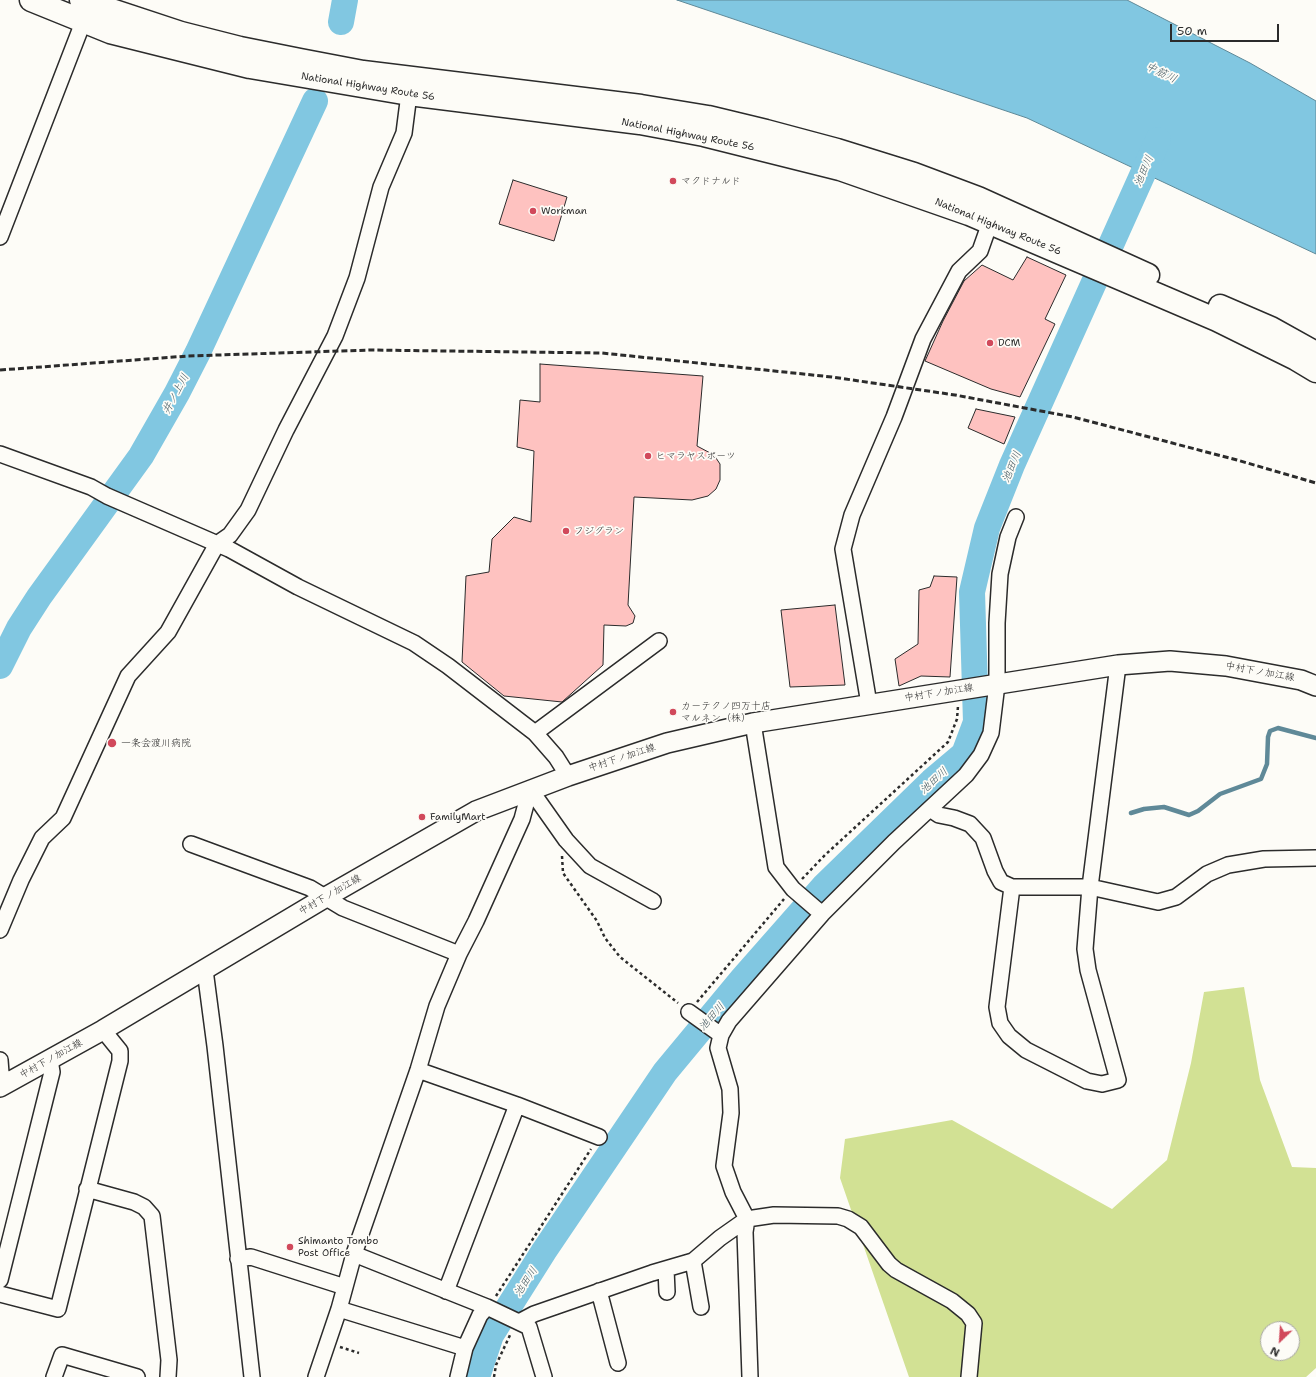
<!DOCTYPE html>
<meta charset="utf-8">
<style>
body{margin:0}
#map{position:relative;width:1316px;height:1377px;overflow:hidden;background:#fdfcf7;font-family:"Shantell Sans",sans-serif}
canvas{display:block}
.north{position:absolute;left:1260px;top:1321px;width:40px;height:40px;box-sizing:border-box;background:#fdfcf7;border:1px solid #a9a8a5;border-radius:50%;rotate:205deg;font-size:11px;font-weight:700;line-height:16px;text-align:center;color:#2b2b2b}
.north::after{content:'';display:block;margin:auto;width:14px;height:18px;background:#d1495b;clip-path:polygon(50% 0,100% 100%,50% 72%,0 100%)}
.scale{position:absolute;left:1170px;top:24px;width:109px;height:18px;box-sizing:border-box;border:2px solid #2b2b2b;border-top:0;padding-left:5px;font-size:12px;line-height:14px;white-space:nowrap;color:#2b2b2b;-webkit-text-stroke:3px #fdfcf7;paint-order:stroke}
</style>
<div id="map">
<canvas width="1316" height="1377"></canvas>
<div class="north">N</div>
<div class="scale">50 m</div>
</div>
<script>
const ctx = document.querySelector('canvas').getContext('2d');
ctx.lineJoin = 'round';
function paint(path, color) { ctx.fillStyle = color; ctx.fill(path, 'evenodd'); }
const toPath = rows => new Path2D(rows.map(r => 'M' + r).join(''));
function strokePath(path, color, width, dash) { ctx.strokeStyle = color; ctx.lineWidth = width; ctx.lineCap = dash ? 'butt' : 'round'; ctx.setLineDash(dash || []); ctx.stroke(path); }
function write(font, color, halo, rows, align = 'center') {
  ctx.font = font + ' "Shantell Sans","Klee One",sans-serif'; ctx.lineWidth = 3.5; ctx.setLineDash([]); ctx.textBaseline = 'middle'; ctx.strokeStyle = halo; ctx.fillStyle = color; for (const [text, x, y, turn = 0] of rows) {
    ctx.save(); ctx.translate(x, y); ctx.rotate((+turn || 0) * Math.PI / 180); ctx.textAlign = isNaN(turn) ? turn : align; if (halo) ctx.strokeText(text, 0, 0); ctx.fillText(text, 0, 0); ctx.restore();
  }
}
paint(toPath([
 [1244,987,1260,1080,1292,1167,1316,1168,1316,1368,1306,1377,909,1377,840,1178,845,1139,952,1120,1112,1209,1167,1160,1191,1063,1204,992],
 [1268,1329,1292,1329,1292,1353,1268,1353]
]), '#d2e194');
const water = toPath([
 [677,0,1127,0,1250,63,1316,101,1316,254,1027,118,677,0]
]);
paint(water, '#81c7e1');
strokePath(water, '#5f8998', 1);
strokePath(toPath([
 [1131,813,1144,809,1164,807,1189,815,1198,811,1220,794,1261,779,1267,764,1268,737,1270,731,1278,728,1316,738]
]), '#5f8998', 4.5);
strokePath(toPath([
 [341,22,345,0],
 [0,666,19,628,39,597,141,456,177,393,198,352,315,101],
 [477,1377,491,1335,544,1251,665,1072,743,978,824,886,932,781,964,754,976,722,972,592,987,528,1012,465,1158,140]
]), '#81c7e1', 26);
const building = toPath([
 [513,180,567,197,554,241,499,224,513,180],
 [1027,257,1066,275,1045,319,1055,324,1020,397,991,389,925,361,943,321,964,281,982,265,1013,280,1027,257],
 [540,364,703,376,697,446,714,455,720,464,720,480,716,489,708,496,692,500,634,497,628,605,635,616,633,623,626,626,604,625,603,665,562,702,504,696,462,662,466,576,489,572,492,539,514,517,531,522,534,451,517,447,520,400,540,402,540,364],
 [976,409,1015,417,1004,444,968,428,976,409],
 [934,576,957,577,950,677,921,676,899,686,895,659,918,644,919,590,930,587,934,576],
 [835,605,845,685,790,687,781,610,835,605]
]);
paint(building, '#fec2c0');
strokePath(building, '#2b2b2b', 1);
const minor = toPath([
 [0,237,87,12],
 [0,454,91,487,107,496,229,549,298,587,414,643,448,666,535,733,556,757,568,776],
 [869,704,843,549,852,515,894,417,923,339,959,271,980,251,993,214],
 [753,723,776,867,793,889,822,914],
 [535,733,659,641],
 [530,789,566,840,590,866,653,901],
 [930,809,939,815,954,818,970,824,983,838,995,871,1001,882,1012,887,1090,887,1158,902,1176,897,1207,874,1228,865,1264,859,1316,858],
 [191,844,310,888,343,908,459,954],
 [1012,887,997,1007,1000,1023,1009,1036,1026,1050,1087,1081,1102,1084,1118,1080,1088,970,1085,949,1090,887,1118,665],
 [0,930,21,880,42,838,63,818,128,676,168,632,217,544,230,535,248,510,286,430,335,336,357,278,381,187,404,133,409,94],
 [205,970,215,1046,252,1377],
 [689,1012,721,1035],
 [0,1060,1,1073,7,1083],
 [418,1070,517,1105,599,1137],
 [87,1189,134,1202,144,1207,152,1216,169,1360,168,1377],
 [354,1254,487,1307,529,1327,544,1377],
 [238,1259,251,1257,345,1287],
 [693,1261,701,1307],
 [666,1269,667,1292],
 [0,1280,52,1072,50,1060],
 [446,1291,517,1105],
 [599,1291,618,1363],
 [0,1294,58,1309,120,1061,120,1051,103,1030],
 [339,1309,465,1348],
 [519,1322,534,1314,652,1273,693,1261,720,1238,747,1219,774,1215,838,1216,848,1219,861,1227,889,1264,896,1270,952,1301,968,1314,974,1323,969,1377],
 [54,1377,62,1355,137,1377],
 [316,1377,339,1309,354,1254,418,1070,437,1006,459,954,476,921,522,819,530,789],
 [458,1377,465,1348,480,1315,487,1307],
 [750,1377,745,1232,747,1219,733,1192,724,1166,731,1113,730,1089,718,1048,721,1035,729,1021,822,914,894,842,966,775,981,755,991,733,997,684,997,623,1000,574,1008,537,1016,517]
]);
const major = toPath([
 [0,1087,103,1030,326,897,476,811,568,776,667,743,753,723,1118,665,1170,661,1226,666,1301,680,1316,686]
]);
const highway = toPath([
 [31,0,110,32,250,67,409,94,640,123,704,135,840,169,969,214,1217,320,1296,359,1316,371],
 [81,0,181,33,240,48,300,60,363,72,641,106,708,117,766,131,837,150,914,174,978,198,1148,275],
 [1220,306,1271,328,1316,353]
]);
strokePath(minor, '#2b2b2b', 18);
strokePath(major, '#2b2b2b', 22);
strokePath(highway, '#2b2b2b', 25);
strokePath(toPath([
 [562,856,563,873,597,921,605,938,620,957,678,1003],
 [802,879,825,855,948,742,957,719,958,706],
 [697,1002,784,899],
 [496,1296,591,1149],
 [340,1347,359,1353],
 [494,1377,496,1365,511,1333]
]), '#2b2b2b', 2.5, [3, 3]);
strokePath(minor, '#fdfcf7', 15);
strokePath(major, '#fdfcf7', 19);
strokePath(highway, '#fdfcf7', 22);
strokePath(toPath([
 [0,370,188,356,371,350,602,353,832,377,955,395,1073,417,1237,460,1316,483]
]), '#2b2b2b', 3, [6, 3]);
for (const [x, y, r, color] of [
 [673,181,4,"#d1495b"],
 [533,211,4,"#d1495b"],
 [990,343,4,"#d1495b"],
 [648,456,4,"#d1495b"],
 [566,531,4,"#d1495b"],
 [673,712,4,"#d1495b"],
 [112,743,5,"#d1495b"],
 [422,817,4,"#d1495b"],
 [290,1247,4,"#d1495b"]
]) { const dot = new Path2D(); dot.arc(x, y, r, 0, 2 * Math.PI); ctx.fillStyle = color; ctx.fill(dot); strokePath(dot, '#fdfcf7', 1.5); }
write('10px', '#2b2b2b', '#fdfcf7', [
 ["National Highway Route 56",368,87,9],
 ["National Highway Route 56",688,135,11],
 ["National Highway Route 56",998,227,22],
 ["中村下ノ加江線",1260,672,10],
 ["中村下ノ加江線",939,693,-9],
 ["中村下ノ加江線",622,758,-18],
 ["中村下ノ加江線",330,895,-30],
 ["中村下ノ加江線",51,1059,-29]
]);
write('10px', '#2b2b2b', '#fdfcf7', [
 ["マクドナルド",681,181],
 ["Workman",541,211],
 ["DCM",998,343],
 ["ヒマラヤスポーツ",656,456],
 ["フジグラン",574,531],
 ["カーテクノ四万十店",681,706],
 ["マルネン（株）",681,718],
 ["一条会渡川病院",121,743],
 ["FamilyMart",430,817],
 ["Shimanto Tombo",298,1241],
 ["Post Office",298,1253]
], 'left');
write('italic 11px', '#455a62', '#fdfcf7', [
 ["中筋川",1161,73,26],
 ["池田川",1144,171,-66],
 ["井ノ上川",176,394,-62],
 ["池田川",1012,467,-67],
 ["池田川",934,781,-42],
 ["池田川",712,1017,-49],
 ["池田川",526,1282,-56]
]);
</script>
